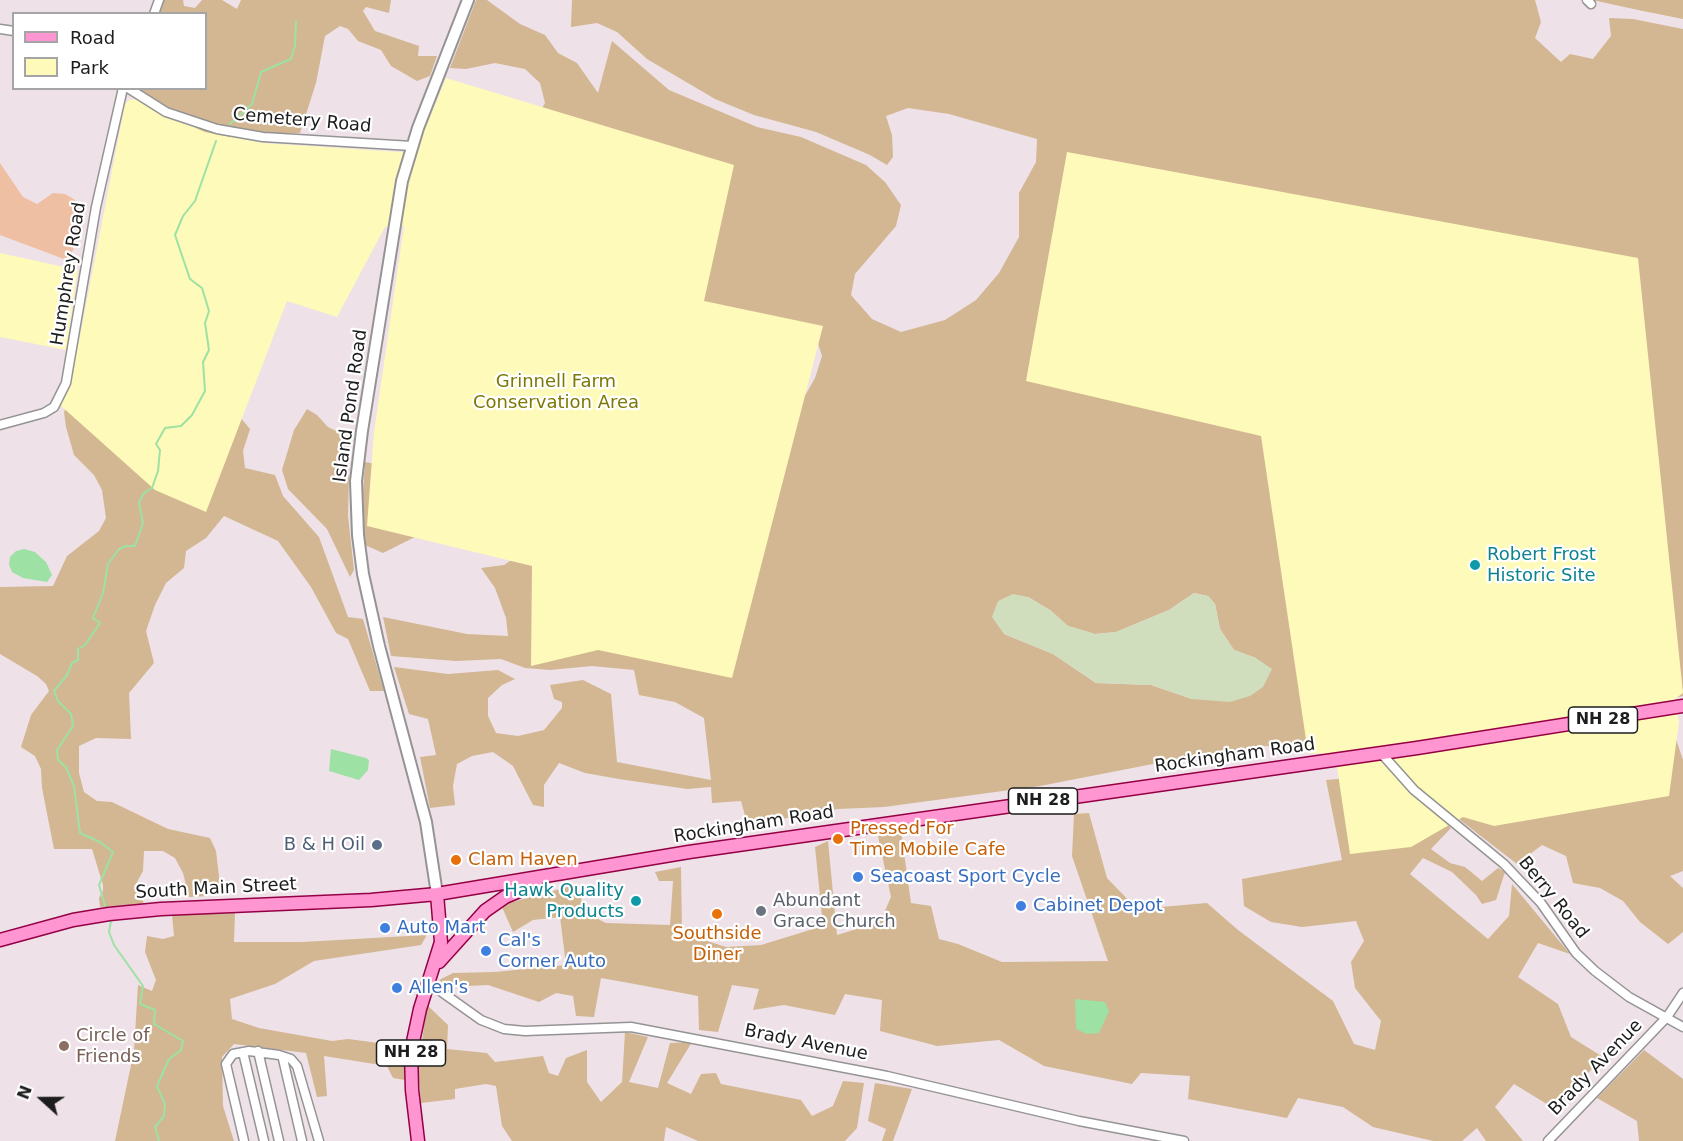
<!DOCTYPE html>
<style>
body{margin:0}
#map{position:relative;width:1683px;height:1141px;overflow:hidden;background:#efe1e8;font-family:"DejaVu Sans",sans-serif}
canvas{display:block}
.legend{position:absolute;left:12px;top:12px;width:195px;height:78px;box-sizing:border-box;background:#fff;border:2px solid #a5a5a5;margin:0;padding:8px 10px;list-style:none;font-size:18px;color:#1d1d1d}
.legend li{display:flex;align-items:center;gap:12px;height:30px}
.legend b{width:30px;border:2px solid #a5a5a5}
.north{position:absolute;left:12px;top:1069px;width:60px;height:60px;-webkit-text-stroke:4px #fff;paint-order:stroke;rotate:291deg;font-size:16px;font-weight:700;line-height:24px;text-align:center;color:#1d1d1d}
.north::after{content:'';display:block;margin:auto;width:21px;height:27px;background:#1d1d1d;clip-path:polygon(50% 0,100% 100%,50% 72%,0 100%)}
</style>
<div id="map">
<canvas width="1683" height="1141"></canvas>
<ul class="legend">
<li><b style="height:8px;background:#ff96d1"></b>Road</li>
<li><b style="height:16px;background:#fefab9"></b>Park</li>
</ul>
<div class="north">N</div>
</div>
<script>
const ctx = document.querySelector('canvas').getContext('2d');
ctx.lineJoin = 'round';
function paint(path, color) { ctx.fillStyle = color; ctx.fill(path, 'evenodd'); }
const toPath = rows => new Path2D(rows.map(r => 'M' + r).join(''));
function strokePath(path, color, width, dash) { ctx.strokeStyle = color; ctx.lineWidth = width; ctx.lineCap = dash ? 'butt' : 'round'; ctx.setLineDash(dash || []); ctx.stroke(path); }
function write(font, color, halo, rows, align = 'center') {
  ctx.font = font + ' "DejaVu Sans",sans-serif'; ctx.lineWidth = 4.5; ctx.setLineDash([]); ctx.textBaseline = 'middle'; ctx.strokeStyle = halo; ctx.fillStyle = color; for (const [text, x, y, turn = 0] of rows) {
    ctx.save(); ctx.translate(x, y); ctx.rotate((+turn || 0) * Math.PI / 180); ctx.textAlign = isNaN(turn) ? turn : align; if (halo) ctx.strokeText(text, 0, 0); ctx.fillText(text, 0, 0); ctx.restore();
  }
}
paint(toPath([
 [0,163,23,197,37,204,53,193,65,194,75,200,81,213,75,245,70,257,64,259,0,235]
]), '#eebfa2');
paint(toPath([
 [163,0,183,0,184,6,195,8,202,0,222,0,237,9,241,0,391,0,389,13,366,7,363,11,375,31,419,46,418,56,437,56,430,76,417,81,391,66,381,50,358,41,348,29,340,26,325,36,316,83,300,133,266,134,231,128,198,119,161,104,136,89,206,88,206,14,160,13],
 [476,0,487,0,520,24,545,35,558,53,577,63,598,93,612,41,669,90,757,127,801,137,866,165,885,182,901,205,896,226,855,274,851,295,872,319,901,332,945,320,976,300,999,273,1019,237,1019,193,1036,162,1037,139,949,114,908,108,886,116,892,135,893,157,887,165,870,155,816,132,754,115,715,99,647,59,617,32,597,23,571,27,572,0,1535,0,1541,22,1535,38,1561,62,1570,54,1593,59,1611,36,1609,18,1633,19,1683,29,1683,696,1570,719,1342,749,1265,746,1199,755,1040,786,884,807,838,809,764,822,746,819,741,801,712,803,711,787,687,789,619,779,585,773,559,763,544,785,544,807,533,805,513,766,493,752,472,756,457,764,453,786,455,805,430,808,420,757,436,755,428,719,409,714,394,667,448,674,498,670,515,679,502,685,488,698,488,716,496,733,518,736,544,730,562,708,562,702,554,699,550,685,583,680,611,694,617,762,711,780,704,718,675,702,639,695,634,670,592,666,550,670,525,668,501,659,456,661,391,656,383,617,467,634,508,636,506,618,495,588,481,568,504,565,529,548,796,395,806,394,815,378,822,356,814,331,689,300,539,113,545,103,540,83,525,69,495,63,466,69,450,68],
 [1194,593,1208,596,1215,604,1220,629,1234,650,1256,658,1192,699,1151,685,1096,683,1053,654,1004,634,1028,597,1050,610,1068,626,1095,634,1116,632,1169,610],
 [1592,0,1683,0,1683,19,1643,11],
 [197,126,233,135,223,149,239,416,250,429,243,451,245,468,275,475,283,496,319,537,348,617,363,619,384,691,370,691,348,639,336,633,311,587,278,541,224,516,206,538,186,551,184,568,166,583,155,605,146,631,154,663,129,693,131,739,96,738,79,746,79,773,84,792,97,801,112,802,168,829,210,838,216,851,220,885,208,896,189,897,183,873,175,858,163,851,144,851,143,871,136,884,144,904,100,907,99,898,103,891,103,885,92,849,54,849,42,788,41,769,35,756,21,747,31,715,49,691,46,684,37,676,0,654,0,587,53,586,67,556,99,531,106,518,102,490,94,475,74,455,66,427,64,412,195,138],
 [307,409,317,415,328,427,350,438,348,516,354,570,350,577,327,529,288,489,282,470,294,430],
 [365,462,393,467,439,525,383,553,365,545,362,507],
 [1669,718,1683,760,1683,871,1670,876,1683,888,1683,932,1668,944,1640,922,1623,901,1600,888,1573,883,1566,856,1542,845,1517,864,1460,820,1421,784],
 [1393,774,1451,828,1431,849,1450,863,1465,867,1482,881,1498,868,1505,872,1496,900,1482,904,1476,895,1452,872,1423,858,1410,874,1488,939,1509,916,1512,884,1570,954,1538,943,1518,977,1558,1004,1571,1037,1603,1057,1555,1109,1514,1084,1495,1107,1523,1141,1486,1141,1477,1128,1462,1141,1433,1141,1373,1127,1343,1107,1298,1098,1287,1118,1188,1099,1190,1076,1141,1073,1132,1084,1044,1066,999,1040,937,1046,880,1031,882,1000,845,994,835,1015,784,1005,753,1010,759,989,732,985,718,1032,699,1030,698,996,640,985,601,978,594,1017,576,1016,573,996,556,993,539,1002,488,985,448,987,439,980,453,973,495,972,566,965,560,917,533,920,513,932,501,905,578,884,584,912,606,923,670,925,673,881,659,881,655,872,681,867,682,933,726,947,761,945,823,926,815,847,828,841,837,935,880,922,891,897,878,836,901,831,911,903,931,906,939,939,958,944,1002,962,1108,961,1072,856,1074,814,1089,813,1107,878,1137,909,1207,903,1238,930,1333,1001,1354,1044,1375,1050,1381,1021,1355,988,1351,962,1364,941,1356,921,1302,927,1271,922,1244,906,1242,879,1342,860,1326,780],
 [235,913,234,942,302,942,427,935,421,945,314,961,275,984,230,999,232,1019,259,1028,332,1041,348,1039,402,1046,405,1080,393,1078,387,1066,324,1056,327,1096,317,1097,306,1053,234,1044,222,1057,223,1106,234,1141,115,1141,134,1051,138,985,152,991,156,980,145,952,147,936,163,939,174,936,172,915],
 [427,1005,448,1025,447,1049,487,1053,495,1062,543,1056,549,1073,558,1076,566,1058,587,1050,587,1082,601,1102,622,1082,625,1032,648,1037,629,1082,658,1088,670,1043,692,1042,667,1083,691,1094,701,1074,716,1073,721,1084,801,1100,812,1116,833,1106,843,1081,864,1083,857,1128,845,1141,698,1141,666,1127,664,1141,512,1141,502,1126,496,1086,486,1084,455,1089,455,1099,421,1103,418,1069],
 [1644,1050,1683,1079,1683,1141,1639,1141,1637,1121,1597,1098],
 [875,1083,912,1089,893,1141,882,1141,886,1129,868,1121]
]), '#d2b792');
paint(toPath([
 [1194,593,1208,596,1215,604,1220,629,1234,650,1256,658,1272,669,1263,687,1250,696,1230,702,1192,699,1151,685,1096,683,1053,654,1004,634,992,617,998,601,1013,594,1028,597,1050,610,1068,626,1095,634,1116,632,1169,610]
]), '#d1debd');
paint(toPath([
 [446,78,734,165,704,301,823,326,732,678,598,650,531,666,532,566,367,526,374,432,404,226,385,227,337,317,287,301,206,512,155,490,60,405,70,387,125,104,129,100,137,99,154,110,205,132,263,143,415,153],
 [1067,152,1638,258,1683,693,1675,699,1679,722,1669,796,1494,826,1463,817,1411,847,1350,854,1335,754,1308,753,1261,436,1026,381],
 [0,253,78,270,66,350,0,337]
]), '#fefab9');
paint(toPath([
 [24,549,35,552,46,562,52,575,47,582,23,578,12,572,9,565,10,557,16,551],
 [331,749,366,758,369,760,368,770,359,780,329,771],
 [1075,999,1105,1002,1109,1011,1099,1033,1087,1034,1076,1029]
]), '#9de1a4');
strokePath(toPath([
 [230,124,252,104,261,72,291,59,295,46,296,21],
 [106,909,99,885,113,852,100,842,80,833,74,786,66,767,58,760,57,750,73,726,71,714,58,701,54,691,67,675,72,663,78,660,78,649,85,645,100,623,93,618,103,593,108,564,119,549,126,546,135,546,143,523,139,502,144,493,152,488,158,471,160,450,156,444,165,428,181,426,192,415,205,391,203,362,209,350,205,323,209,311,202,288,190,279,175,235,183,216,195,201,216,141],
 [111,921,109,932,114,945,143,986,140,1004,155,1010,154,1024,183,1041,181,1050,169,1059,157,1086,165,1104,164,1116,155,1127,159,1141]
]), '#9de1a4', 2);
const minor = toPath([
 [1587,0,1591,4],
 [154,14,159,0],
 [0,29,14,31],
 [128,88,166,112,217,129,263,137,412,146],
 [0,425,44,413,54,407,66,383,96,207,123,88],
 [1381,753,1414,790,1504,864,1541,903,1576,953,1595,971,1629,997,1683,1027],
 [429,983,481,1020,504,1029,525,1031,631,1027,887,1076,1079,1121,1184,1141],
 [258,1051,279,1141],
 [243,1052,264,1141],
 [283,1059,302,1141],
 [244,1141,226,1064,233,1054,249,1051,279,1055,291,1059,297,1066,319,1141],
 [1548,1141,1667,1017,1683,993]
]);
const tertiary = toPath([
 [437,894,426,822,379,646,363,574,358,535,356,481,362,431,402,181,418,128,468,0]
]);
const primary = toPath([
 [0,940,73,920,109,914,161,909,371,900,437,894,689,852,1417,748,1683,706],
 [439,962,485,911,505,897,536,884],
 [418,1141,412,1090,411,1051,420,1009,441,942,437,894]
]);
strokePath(minor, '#949494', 11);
strokePath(tertiary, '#949494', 14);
strokePath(primary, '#950045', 15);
strokePath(minor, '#fff', 8);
strokePath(tertiary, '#fff', 10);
strokePath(primary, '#ff96d1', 12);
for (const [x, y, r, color] of [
 [1475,565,6,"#0f9aa8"],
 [838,839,6,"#e8710a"],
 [377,845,6,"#5c6f8a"],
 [456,860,6,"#e8710a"],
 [858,877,6,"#3f7fe0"],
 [636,901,6,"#0f9aa8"],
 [1021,906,6,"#3f7fe0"],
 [761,911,6,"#6b7280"],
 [717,914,6,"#e8710a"],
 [385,928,6,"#3f7fe0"],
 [486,951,6,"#3f7fe0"],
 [397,988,6,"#3f7fe0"],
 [64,1046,6,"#8d6e63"]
]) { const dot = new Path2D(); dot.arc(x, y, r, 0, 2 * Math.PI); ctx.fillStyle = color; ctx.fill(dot); strokePath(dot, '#fff', 2); }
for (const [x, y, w] of [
 [1603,720,69],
 [1043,801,69],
 [411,1053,69]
]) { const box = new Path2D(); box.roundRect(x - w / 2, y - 13, w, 26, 4.5); ctx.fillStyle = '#fff'; ctx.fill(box); strokePath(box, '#1d1d1d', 1.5); }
write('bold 16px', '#1d1d1d', null, [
 ["NH 28",1603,720],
 ["NH 28",1043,801],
 ["NH 28",411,1053]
]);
write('18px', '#1d1d1d', '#fff', [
 ["Cemetery Road",302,121,5],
 ["Humphrey Road",69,274,-81],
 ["Island Pond Road",351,406,-82],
 ["Rockingham Road",1235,756,-8],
 ["Rockingham Road",754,825,-9],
 ["South Main Street",216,889,-3],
 ["Berry Road",1553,898,51],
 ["Brady Avenue",806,1043,11],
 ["Brady Avenue",1596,1068,-46]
]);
write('18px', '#7d7803', '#fff', [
 ["Grinnell Farm",556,382],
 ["Conservation Area",556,403]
]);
write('18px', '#0d838f', '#fff', [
 ["Robert Frost",1487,555],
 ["Historic Site",1487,576],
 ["Hawk Quality",624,891,"right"],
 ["Products",624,912,"right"]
], 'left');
write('18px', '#c56008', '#fff', [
 ["Pressed For",850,829],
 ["Time Mobile Cafe",850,850],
 ["Clam Haven",468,860],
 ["Southside",717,934,"center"],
 ["Diner",717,955,"center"]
], 'left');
write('18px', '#4e5e75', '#fff', [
 ["B & H Oil",365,845]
], 'right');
write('18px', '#366cbe', '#fff', [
 ["Seacoast Sport Cycle",870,877],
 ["Cabinet Depot",1033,906],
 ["Auto Mart",397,928],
 ["Cal's",498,941],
 ["Corner Auto",498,962],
 ["Allen's",409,988]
], 'left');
write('18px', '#5b616d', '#fff', [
 ["Abundant",773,901],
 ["Grace Church",773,922]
], 'left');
write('18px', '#785e54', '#fff', [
 ["Circle of",76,1036],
 ["Friends",76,1057]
], 'left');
</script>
